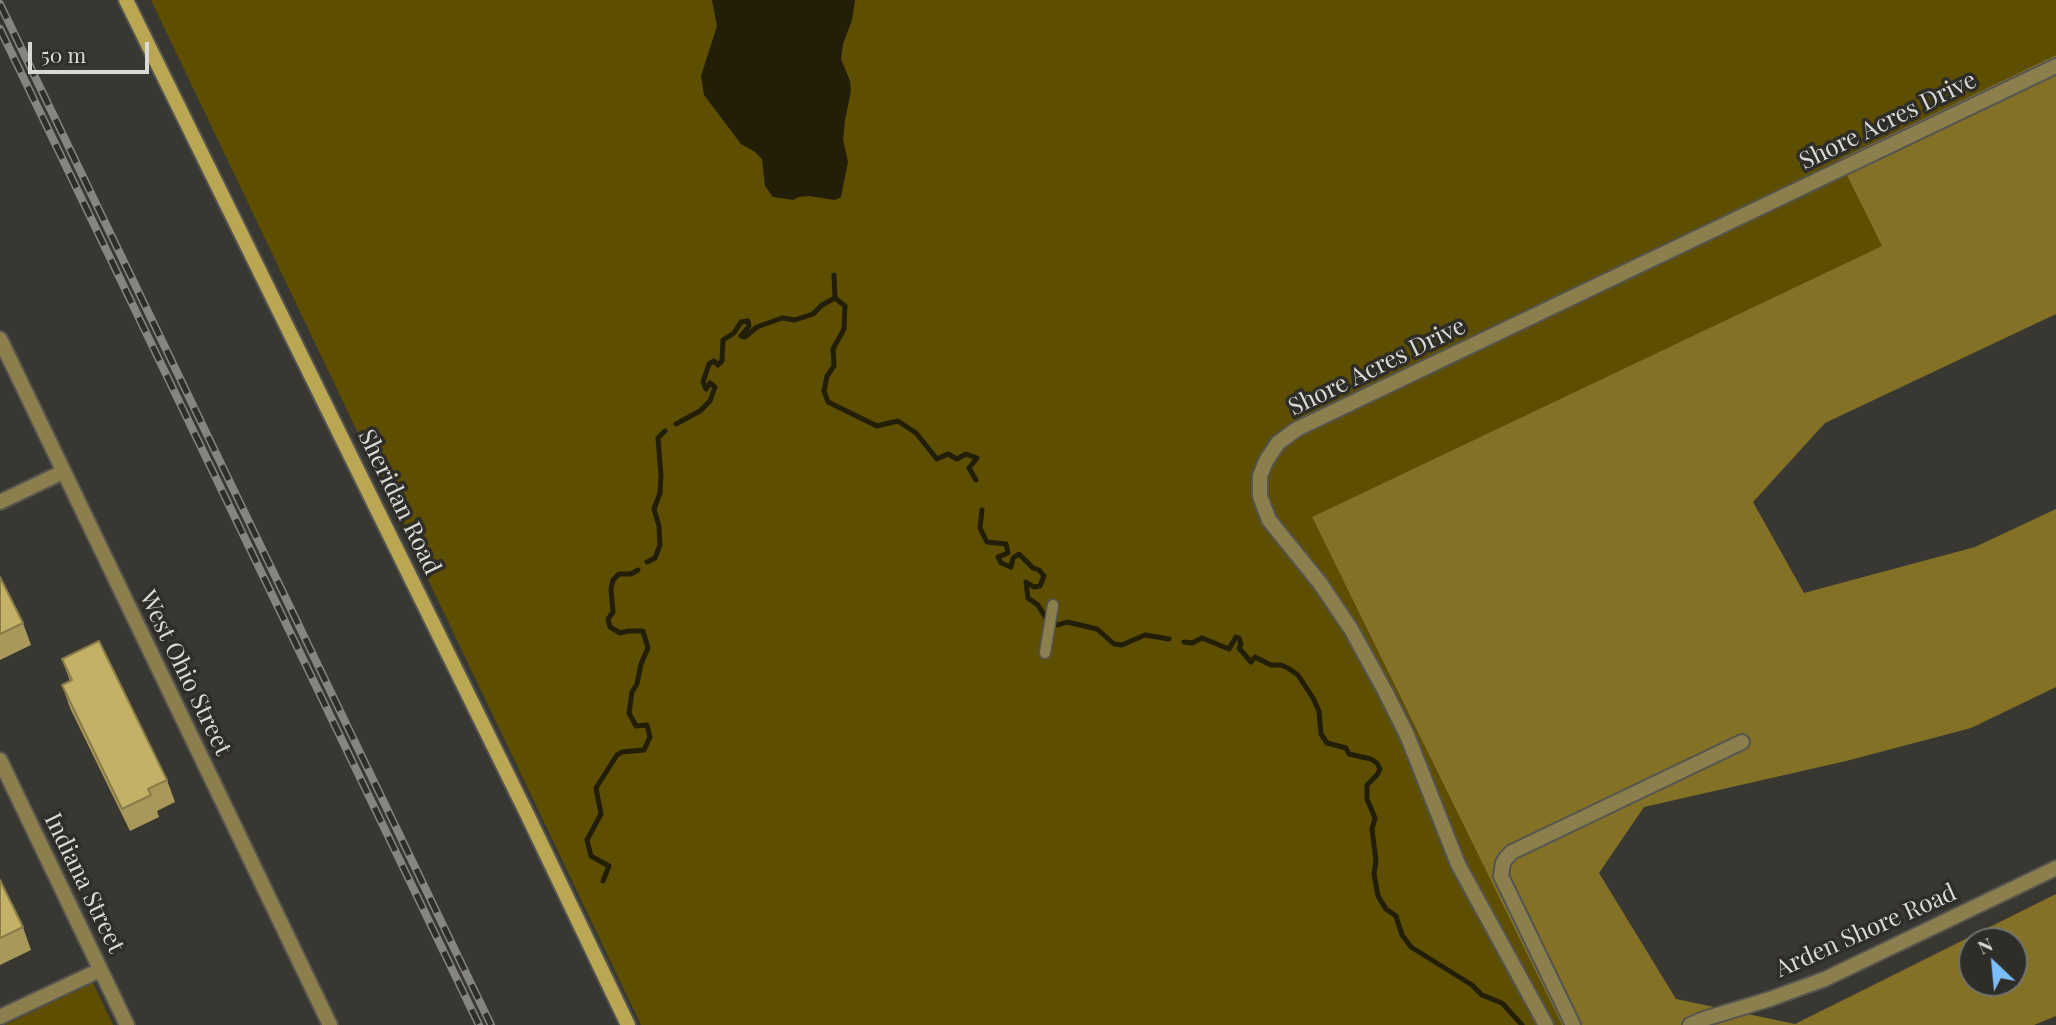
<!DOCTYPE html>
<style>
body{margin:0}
#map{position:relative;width:2056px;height:1025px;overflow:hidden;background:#393732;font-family:"Playfair Display",serif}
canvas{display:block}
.north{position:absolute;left:1958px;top:927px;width:70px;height:70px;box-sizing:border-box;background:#2f2d28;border:2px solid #73726d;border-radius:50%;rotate:334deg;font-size:19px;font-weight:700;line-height:28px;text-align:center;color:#d9d9d5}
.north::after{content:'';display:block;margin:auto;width:24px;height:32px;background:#7cbef9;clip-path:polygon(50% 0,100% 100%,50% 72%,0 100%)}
.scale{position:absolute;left:28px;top:42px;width:121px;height:32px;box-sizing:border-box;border:4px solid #d9d9d5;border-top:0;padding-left:9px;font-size:21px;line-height:24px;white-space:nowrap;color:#d9d9d5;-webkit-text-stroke:5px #2f2d28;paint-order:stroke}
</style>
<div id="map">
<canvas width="2056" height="1025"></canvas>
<div class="north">N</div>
<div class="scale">50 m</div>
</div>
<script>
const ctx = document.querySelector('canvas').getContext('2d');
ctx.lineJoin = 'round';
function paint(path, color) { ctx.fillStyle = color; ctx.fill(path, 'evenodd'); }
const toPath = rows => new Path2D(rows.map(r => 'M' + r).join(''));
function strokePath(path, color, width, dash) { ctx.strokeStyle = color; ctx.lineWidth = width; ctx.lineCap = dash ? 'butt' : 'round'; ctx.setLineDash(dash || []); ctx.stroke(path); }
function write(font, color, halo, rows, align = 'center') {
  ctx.font = font + ' "Playfair Display",serif'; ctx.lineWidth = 7; ctx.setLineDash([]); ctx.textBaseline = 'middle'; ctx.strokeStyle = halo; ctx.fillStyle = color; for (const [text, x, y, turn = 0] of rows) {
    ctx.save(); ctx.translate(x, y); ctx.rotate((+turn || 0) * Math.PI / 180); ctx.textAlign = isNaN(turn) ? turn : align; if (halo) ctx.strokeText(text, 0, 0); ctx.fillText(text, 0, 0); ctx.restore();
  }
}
paint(toPath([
 [151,0,2056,0,2056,55,1839,158,1883,246,1312,517,1562,1025,641,1025],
 [93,983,113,1025,5,1025]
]), '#5e4f00');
paint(toPath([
 [2056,55,2056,314,1825,423,1753,502,1804,593,1975,547,2056,509,2056,687,1971,728,1846,761,1644,807,1599,873,1676,999,1795,1024,2056,894,2056,1016,2034,1025,1562,1025,1312,517,1882,246,1839,159],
 [1972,941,2014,941,2014,983,1972,983]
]), '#837225');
paint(toPath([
 [712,0,855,0,852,20,843,44,841,59,850,81,851,91,845,120,843,139,848,162,841,197,835,200,809,196,799,197,793,200,773,197,765,186,762,159,755,152,741,144,704,95,701,76,717,26]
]), '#231e07');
strokePath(toPath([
 [834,275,835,298],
 [835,298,845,306,844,329,833,349,834,366,827,376,824,391,828,402,877,426,898,421,916,433,937,459,948,454,957,459,966,454,977,458,969,468,976,480],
 [676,424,700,411,710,401,715,387,710,383,706,389,703,382,709,364,714,361,718,365,722,361,723,340,734,333,741,322,748,321,749,326,741,336,745,337,757,327,782,318,795,320,813,314,822,305,835,298],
 [982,510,980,528,987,542,1006,544,1008,553,998,557,1001,563,1011,567,1013,558,1019,554,1033,568,1039,570,1044,576,1040,586,1034,587,1026,582,1028,598,1038,605,1046,618,1058,625,1067,622,1097,629,1114,644,1122,645,1145,635,1169,639],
 [647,562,655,558,660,545,659,526,654,509,660,493,661,476,658,438,665,431],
 [1184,642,1192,643,1202,638,1229,649,1236,637,1239,638,1241,644,1239,648,1251,662,1255,657,1271,665,1281,665,1288,668,1298,675,1313,698,1319,711,1321,734,1327,743,1346,748,1349,754,1371,759,1377,763,1380,769,1377,775,1367,785,1367,799,1375,818,1372,829,1376,861,1374,874,1378,896,1386,909,1396,916,1402,935,1411,947,1472,985,1482,995,1502,1003,1522,1025],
 [603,881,609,866,591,856,587,840,601,814,596,788,617,755,622,752,644,750,650,737,647,725,636,726,629,713,632,692,637,684,641,664,648,648,643,631,628,631,620,633,610,627,608,619,613,612,611,589,613,580,619,574,631,574,638,570]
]), '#231e07', 5);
const lane = toPath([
 [1045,653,1053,605]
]);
const street = toPath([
 [0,339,330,1025],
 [0,502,63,472],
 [0,760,127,1025],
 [0,1017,100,970],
 [1546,1025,1458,864,1407,735,1385,691,1351,629,1320,583,1269,520,1260,496,1260,476,1266,461,1278,443,1297,429,2056,66],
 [1573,1025,1501,876,1503,863,1506,858,1512,852,1742,742],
 [1690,1025,1704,1019,1770,999,1825,979,2056,868]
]);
const secondary = toPath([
 [126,0,527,814,628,1025]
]);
strokePath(lane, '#56544f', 13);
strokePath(street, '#56544f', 18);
strokePath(secondary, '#56544f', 18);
strokePath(lane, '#8b7f4d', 10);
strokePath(street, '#8b7f4d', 14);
strokePath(secondary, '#baa753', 14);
const rail = toPath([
 [0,4,491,1025],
 [0,29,479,1025]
]);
strokePath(rail, '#868581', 8);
strokePath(rail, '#2f2d28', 5, [16]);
paint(toPath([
 [0,577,23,623,31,645,0,660],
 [62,659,167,780,175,802,157,811,159,817,130,831,70,708,62,685,70,681],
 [0,880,23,927,31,950,0,965]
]), '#a89859');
const building = toPath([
 [0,577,23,623,0,634,0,577],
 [99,641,167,780,148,789,151,795,122,809,62,685,72,680,62,659,99,641],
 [0,880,23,927,0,938,0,880]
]);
paint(building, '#c3b167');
strokePath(building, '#887c48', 2);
write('24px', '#d9d9d5', '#2f2d28', [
 ["Shore Acres Drive",1888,121,-26],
 ["Shore Acres Drive",1377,367,-26],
 ["Sheridan Road",399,502,64],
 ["West Ohio Street",185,673,64],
 ["Indiana Street",84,883,64],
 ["Arden Shore Road",1866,931,-24]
]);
</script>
